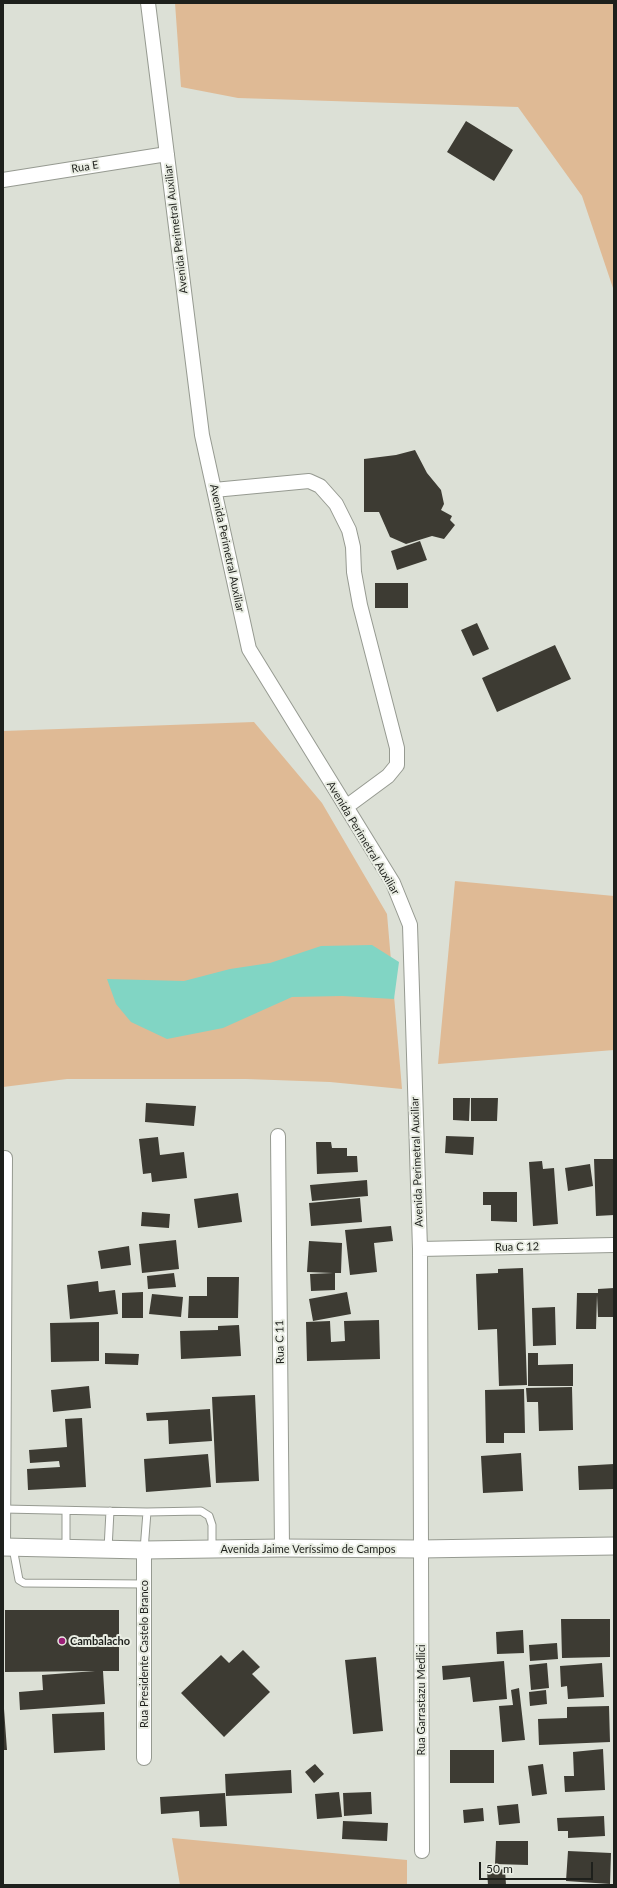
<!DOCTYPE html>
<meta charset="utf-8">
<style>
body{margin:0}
#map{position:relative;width:617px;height:1888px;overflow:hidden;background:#dce0d6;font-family:Lato,sans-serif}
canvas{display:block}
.frame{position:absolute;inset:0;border:4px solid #1e201c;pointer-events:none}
.scale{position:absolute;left:479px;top:1862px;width:114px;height:18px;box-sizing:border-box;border:2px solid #1e201c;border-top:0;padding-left:5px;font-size:12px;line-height:14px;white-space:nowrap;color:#1e201c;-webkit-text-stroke:3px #e9ede3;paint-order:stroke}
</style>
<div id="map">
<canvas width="617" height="1888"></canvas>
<div class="frame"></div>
<div class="scale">50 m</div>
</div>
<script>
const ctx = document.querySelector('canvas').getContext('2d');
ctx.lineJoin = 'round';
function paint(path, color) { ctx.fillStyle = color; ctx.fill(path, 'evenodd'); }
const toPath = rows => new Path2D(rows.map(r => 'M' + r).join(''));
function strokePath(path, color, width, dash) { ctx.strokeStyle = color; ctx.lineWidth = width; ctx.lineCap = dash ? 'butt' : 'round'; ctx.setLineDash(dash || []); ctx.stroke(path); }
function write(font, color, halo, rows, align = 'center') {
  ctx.font = font + ' Lato,sans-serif'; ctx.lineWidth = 4; ctx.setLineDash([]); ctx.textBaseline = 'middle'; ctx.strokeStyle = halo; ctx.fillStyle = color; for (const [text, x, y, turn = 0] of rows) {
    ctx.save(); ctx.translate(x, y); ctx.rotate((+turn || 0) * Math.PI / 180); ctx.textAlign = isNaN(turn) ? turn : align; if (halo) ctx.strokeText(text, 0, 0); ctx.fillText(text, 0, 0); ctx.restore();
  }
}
paint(toPath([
 [175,3,614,3,614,291,582,196,518,107,238,98,181,87],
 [254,722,322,803,387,914,402,1089,330,1082,246,1079,67,1079,3,1087,3,731],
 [455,881,614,896,614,1050,438,1064],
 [172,1838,407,1860,407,1885,180,1885]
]), '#dfba95');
paint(toPath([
 [372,945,399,962,394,999,342,996,292,997,223,1028,167,1039,131,1022,116,1004,107,979,184,981,230,969,270,963,321,946]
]), '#81d5c4');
paint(toPath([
 [466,121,513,150,494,181,447,152],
 [415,450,427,473,441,490,444,504,441,510,452,516,450,520,455,525,444,539,432,536,406,544,390,537,379,512,364,512,364,459,396,455],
 [420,541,427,560,397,570,391,551],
 [375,583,408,583,408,608,375,608],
 [477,623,489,649,473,656,461,630],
 [555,645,571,679,497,712,482,678],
 [453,1098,470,1098,469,1121,453,1120],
 [471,1098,498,1098,497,1121,471,1121],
 [146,1103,196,1106,194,1126,145,1122],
 [446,1136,474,1137,473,1155,445,1153],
 [158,1137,160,1155,184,1152,187,1178,152,1182,151,1173,143,1174,139,1139],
 [316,1142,331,1142,332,1148,347,1148,347,1156,357,1156,358,1172,317,1174],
 [594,1159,614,1159,614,1215,596,1216],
 [542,1161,543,1169,554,1168,558,1224,533,1226,529,1162],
 [590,1164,593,1186,568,1191,565,1168],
 [367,1180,368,1196,312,1201,310,1185],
 [483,1192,517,1192,517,1222,491,1221,491,1205,483,1205],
 [238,1193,242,1222,198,1228,194,1199],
 [360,1198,362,1222,311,1226,309,1203],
 [142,1212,170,1214,169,1228,141,1226],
 [391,1226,393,1241,374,1243,377,1272,350,1275,345,1230],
 [176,1240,179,1269,142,1273,139,1244],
 [309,1241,342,1243,341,1273,335,1273,335,1290,311,1291,310,1274,333,1273,307,1272],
 [129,1246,131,1265,101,1269,98,1251],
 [523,1268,527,1385,499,1386,497,1329,478,1330,476,1274,498,1273,498,1269],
 [174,1273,176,1287,148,1289,147,1276],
 [207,1277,239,1277,238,1318,188,1318,189,1296,207,1296],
 [98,1281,99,1292,115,1290,118,1314,70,1319,67,1285],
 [614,1288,614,1317,598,1317,597,1295,596,1329,576,1329,577,1293,598,1293,598,1289],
 [143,1292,143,1318,122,1318,122,1293],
 [347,1292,351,1314,313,1321,309,1299],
 [152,1294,183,1297,181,1317,149,1314],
 [555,1307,556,1345,533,1346,532,1308],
 [379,1320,380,1359,307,1361,306,1322,330,1321,331,1342,345,1341,344,1321],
 [99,1322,99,1361,51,1362,50,1323],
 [239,1325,241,1356,181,1359,180,1331,218,1330,218,1326],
 [105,1353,139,1354,138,1365,105,1364],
 [528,1353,538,1353,538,1365,573,1364,573,1386,528,1386],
 [89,1386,91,1408,53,1412,51,1390],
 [572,1387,573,1430,539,1431,538,1402,527,1402,526,1388],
 [524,1389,525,1433,504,1433,504,1443,486,1443,485,1390],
 [255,1395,259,1481,216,1483,212,1397],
 [210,1409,212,1441,169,1444,168,1420,147,1421,146,1413],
 [82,1418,86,1487,28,1490,27,1469,60,1467,59,1461,30,1463,29,1450,67,1447,65,1419],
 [521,1453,523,1491,483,1493,481,1456],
 [208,1454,211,1487,146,1492,144,1459],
 [614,1464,614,1489,579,1490,578,1466],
 [5,1610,119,1610,119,1671,103,1671,105,1704,20,1710,19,1692,43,1690,42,1675,95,1671,5,1672],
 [561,1619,610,1619,610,1657,562,1658],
 [523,1630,524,1653,497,1654,496,1632],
 [557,1643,558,1659,530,1661,529,1645],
 [243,1650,260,1667,252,1674,270,1692,224,1737,181,1693,221,1655,229,1663],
 [376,1657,383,1731,353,1734,345,1660],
 [504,1661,507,1699,473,1702,470,1677,443,1680,442,1666],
 [547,1663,549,1688,531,1690,529,1665],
 [602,1663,604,1697,568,1699,567,1686,561,1687,560,1666],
 [519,1688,525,1740,502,1742,499,1706,513,1705,511,1690],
 [546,1690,547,1704,530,1706,529,1692],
 [609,1706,610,1742,539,1745,538,1719,567,1718,567,1707],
 [3,1709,4,1709,7,1750,3,1750],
 [104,1712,105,1750,54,1753,52,1714],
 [603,1749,605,1790,565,1792,564,1776,574,1776,573,1752],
 [450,1750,494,1750,494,1783,450,1783],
 [315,1764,324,1774,314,1783,305,1772],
 [543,1764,547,1794,532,1796,528,1766],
 [291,1770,292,1793,226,1796,225,1774],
 [339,1792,342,1817,317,1819,315,1794],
 [371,1792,372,1814,344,1816,343,1793],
 [225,1793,227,1826,200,1827,199,1811,161,1814,160,1797],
 [518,1804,520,1823,499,1825,497,1806],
 [483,1808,484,1821,464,1823,463,1810],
 [604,1816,605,1836,568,1838,568,1831,558,1831,557,1818],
 [343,1821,388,1823,387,1841,342,1839],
 [496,1841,528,1841,528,1865,495,1864],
 [568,1851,611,1853,610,1884,566,1881],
 [505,1869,506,1885,488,1885,487,1871]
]), '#3d3b33');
const service = toPath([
 [4,1509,147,1512,201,1511,209,1516,212,1525,212,1549],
 [66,1511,66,1548],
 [13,1548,19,1580,24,1583,144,1584],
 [108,1549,110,1511],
 [144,1550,147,1512]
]);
const minor = toPath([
 [148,3,202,435,249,649,393,883,410,925,420,1249,422,1851],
 [3,180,167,154],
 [214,490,309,481,320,486,336,504,349,530,353,547,354,572,360,605,397,748,397,765,388,776,346,807],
 [278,1136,282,1548],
 [420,1249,614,1245],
 [3,1547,5,1158],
 [144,1550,144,1758]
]);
const tertiary = toPath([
 [3,1547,144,1550,282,1548,420,1549,614,1546]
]);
strokePath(service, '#969a91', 9);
strokePath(minor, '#969a91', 16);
strokePath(tertiary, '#969a91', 19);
strokePath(service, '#fff', 7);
strokePath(minor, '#fff', 14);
strokePath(tertiary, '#fff', 17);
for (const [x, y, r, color] of [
 [62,1641,4,"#9b1f77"]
]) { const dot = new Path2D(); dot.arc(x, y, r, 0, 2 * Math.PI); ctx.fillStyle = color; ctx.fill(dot); strokePath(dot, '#e9ede3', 1.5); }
write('11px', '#1e201c', '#e9ede3', [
 ["Rua E",85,167,-9],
 ["Avenida Perimetral Auxiliar",176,229,-97],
 ["Avenida Perimetral Auxiliar",227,548,78],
 ["Avenida Perimetral Auxiliar",363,838,59],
 ["Avenida Perimetral Auxiliar",417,1162,-92],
 ["Rua C 12",517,1247,-1],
 ["Rua C 11",280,1342,-91],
 ["Avenida Jaime Veríssimo de Campos",308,1549],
 ["Rua Presidente Castelo Branco",144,1654,-90],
 ["Rua Garrastazu Medlici",421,1700,-90]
]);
write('bold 11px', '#1e201c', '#e9ede3', [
 ["Cambalacho",70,1641]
], 'left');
</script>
